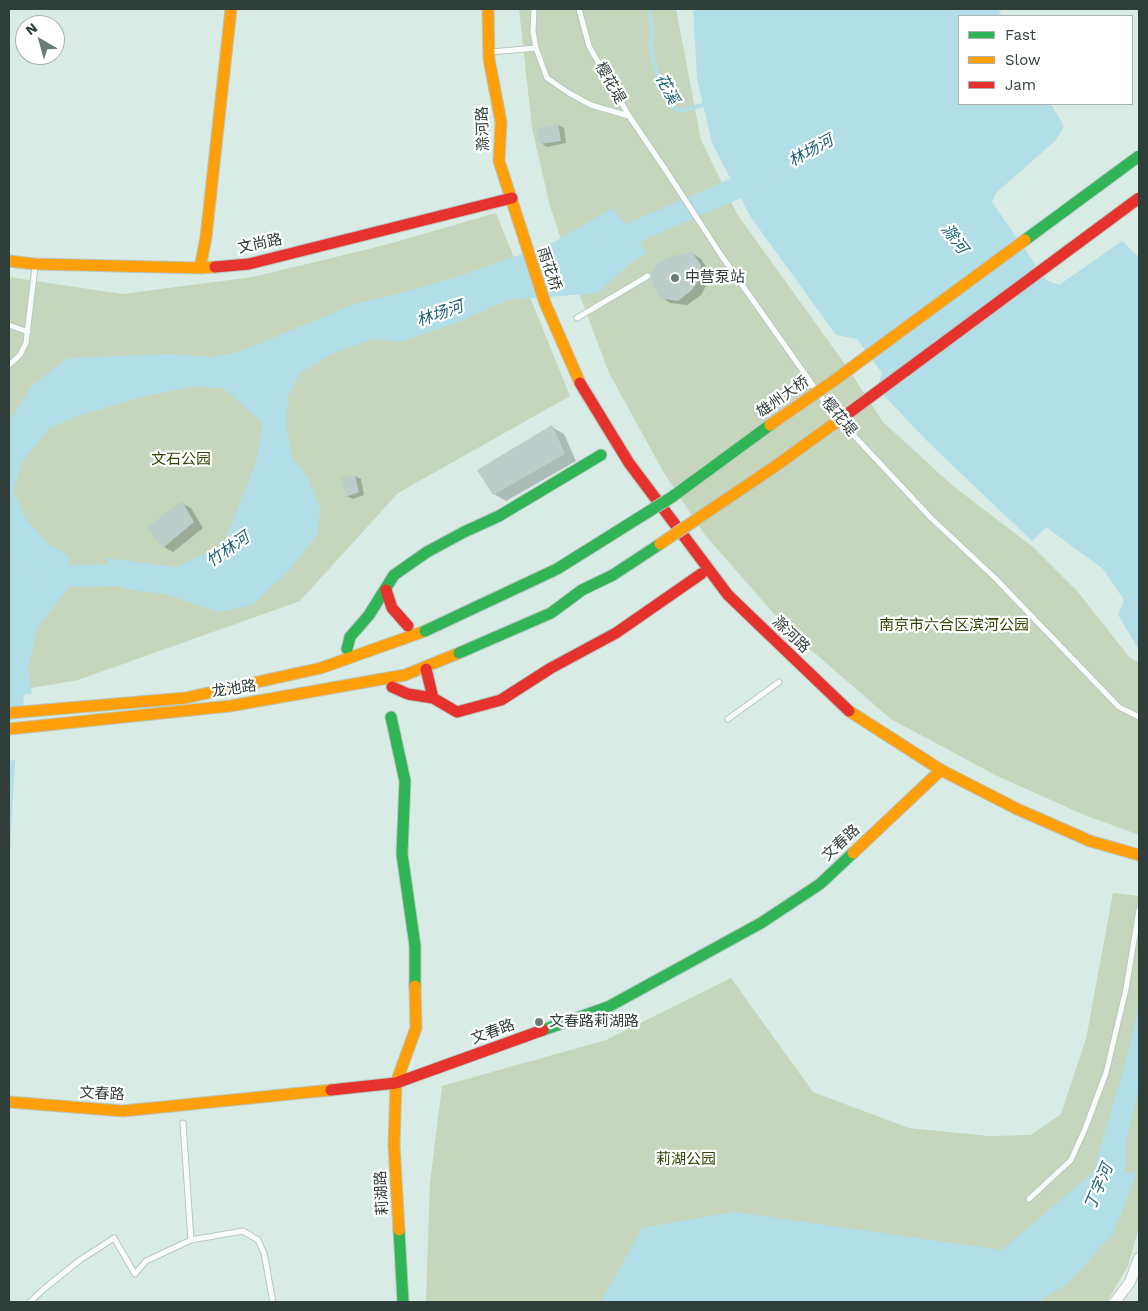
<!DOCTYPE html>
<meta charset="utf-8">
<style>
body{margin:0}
#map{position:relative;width:1148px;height:1311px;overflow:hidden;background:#d8ece5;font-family:"Work Sans",sans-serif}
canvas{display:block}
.frame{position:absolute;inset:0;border:10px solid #303e39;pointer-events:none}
.legend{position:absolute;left:958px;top:15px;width:175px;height:90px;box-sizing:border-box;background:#fff;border:1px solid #acb2b0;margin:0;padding:6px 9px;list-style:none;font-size:15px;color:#303e39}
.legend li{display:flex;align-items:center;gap:10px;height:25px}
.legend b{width:25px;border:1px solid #acb2b0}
.north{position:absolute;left:15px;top:15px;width:50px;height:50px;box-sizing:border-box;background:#fff;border:1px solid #acb2b0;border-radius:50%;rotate:322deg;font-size:14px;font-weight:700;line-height:20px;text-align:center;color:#303e39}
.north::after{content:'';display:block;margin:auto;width:18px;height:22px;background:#6b7b75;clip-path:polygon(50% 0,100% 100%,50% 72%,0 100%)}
</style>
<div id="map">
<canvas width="1148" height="1311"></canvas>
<div class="frame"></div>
<ul class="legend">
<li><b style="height:6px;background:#30b455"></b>Fast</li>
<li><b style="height:6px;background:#ff9f0a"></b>Slow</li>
<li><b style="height:6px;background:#e5322d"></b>Jam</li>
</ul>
<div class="north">N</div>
</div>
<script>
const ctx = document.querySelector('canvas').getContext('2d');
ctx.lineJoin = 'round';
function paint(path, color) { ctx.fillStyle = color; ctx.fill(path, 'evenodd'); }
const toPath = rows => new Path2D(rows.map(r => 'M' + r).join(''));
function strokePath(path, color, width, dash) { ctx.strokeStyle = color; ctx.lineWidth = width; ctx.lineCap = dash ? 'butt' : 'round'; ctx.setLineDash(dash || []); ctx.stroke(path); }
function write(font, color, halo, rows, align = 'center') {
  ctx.font = font + ' "Work Sans","Noto Sans SC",sans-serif'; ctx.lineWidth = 4.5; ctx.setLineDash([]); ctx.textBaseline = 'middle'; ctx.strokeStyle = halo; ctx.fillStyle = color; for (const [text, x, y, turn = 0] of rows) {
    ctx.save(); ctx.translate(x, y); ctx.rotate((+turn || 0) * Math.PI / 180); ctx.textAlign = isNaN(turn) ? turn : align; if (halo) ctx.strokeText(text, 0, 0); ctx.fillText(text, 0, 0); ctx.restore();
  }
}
paint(toPath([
 [519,9,676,9,701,140,737,214,847,367,883,422,953,486,1033,547,1077,591,1130,658,1139,662,1139,835,1082,814,995,775,891,719,789,631,705,535,664,473,609,373,576,285,550,206,532,128],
 [496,213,570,396,398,493,300,601,78,680,9,692,9,277,122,294,253,277,385,245],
 [1113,893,1139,896,1139,1227,1128,1266,1107,1302,426,1302,430,1183,442,1086,606,1040,731,978,813,1092,909,1128,989,1136,1031,1135,1061,1114,1086,1039]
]), '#c5d6bc');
paint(toPath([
 [693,9,998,9,1002,16,959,16,959,104,1051,104,1064,126,1056,140,996,193,992,202,1046,280,1059,285,1122,241,1139,257,1139,650,1118,615,1124,600,1103,569,1046,527,1032,541,929,443,877,388,882,373,857,339,836,335,750,216,712,143,697,79],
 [613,208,647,252,627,266,598,293,509,300,461,321,400,342,374,339,336,352,300,373,288,397,286,426,292,457,308,478,320,509,317,535,288,572,252,605,218,612,165,594,124,589,106,558,175,567,223,545,257,459,262,422,223,388,192,387,142,397,75,417,50,428,22,462,13,491,26,519,48,544,69,556,71,585,37,628,28,668,32,694,9,696,9,421,32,386,67,358,170,354,211,357,239,352,355,304,398,294,456,277,549,245],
 [15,760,9,872,9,761],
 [1139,1000,1139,1088,1126,1142,1125,1172,1137,1173,1113,1234,1067,1284,1038,1302,601,1302,642,1228,734,1212,1002,1250,1093,1172,1130,1047]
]), '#b2dee8');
paint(toPath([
 [558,125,564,128,566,143,547,147,541,143],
 [692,253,701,259,709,271,706,286,701,295,687,305,670,303,661,297],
 [552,427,564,434,576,461,506,501,494,494],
 [355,476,361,479,364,495,353,499,347,496],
 [182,503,191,508,203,528,173,552,164,547]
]), '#0003');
strokePath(toPath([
 [649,9,652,29,651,47,655,68,659,80,674,108,680,111,707,104]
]), '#b2dee8', 4);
strokePath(toPath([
 [605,245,764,176],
 [9,542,53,576,146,575],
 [12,709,15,667]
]), '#b2dee8', 22);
paint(toPath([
 [558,123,561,141,540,144,537,129],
 [692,252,701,265,698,281,692,290,678,301,660,298,651,279,651,273,656,264,673,256],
 [552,425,565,454,493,495,477,470],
 [355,475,359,492,346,497,341,478],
 [182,501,194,522,163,548,147,528]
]), '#bccdca');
const lane = toPath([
 [534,9,533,32,536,48],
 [579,9,589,46,629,116,665,169,721,255,831,411,931,518,994,577,1119,707,1139,717],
 [491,52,536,48,547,78,569,93,591,105,629,116],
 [577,318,648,276],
 [9,325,28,332],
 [9,365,20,355,26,343,35,267],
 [728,719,779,682],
 [183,1123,191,1240],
 [1029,1199,1071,1160,1085,1129,1106,1073,1126,989,1139,910],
 [30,1302,45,1288,80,1260,114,1238,135,1274,146,1261,191,1240,243,1231,258,1240,264,1253,273,1302]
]);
const street = toPath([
 [1115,1302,1130,1282,1139,1258]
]);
const fast = toPath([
 [347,649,350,637,369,615,394,575,427,552,464,532,499,516,601,455],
 [391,717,405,781,402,854,415,946,415,986],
 [543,1030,608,1007,761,923,820,884,853,853],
 [399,1230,403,1302]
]);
const slow = toPath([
 [488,9,489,59,501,122,499,161,545,303,580,383],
 [9,261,35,264,200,268,215,267],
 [200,268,206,237,231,9],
 [849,711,941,770,1017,809,1090,841,1139,855],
 [9,713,185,698,321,668,425,631],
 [9,729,230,706,405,675,459,653],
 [853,853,941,770],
 [9,1102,123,1111,331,1090],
 [399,1230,394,1145,396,1083,416,1028,415,986]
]);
const jam = toPath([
 [215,267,249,264,512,198],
 [580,383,629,463,728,595,849,711],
 [386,590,392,608,408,626],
 [426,669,433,698],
 [392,687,408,694,433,698,457,712,501,700,551,668,616,633,701,574],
 [331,1090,396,1083,543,1030]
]);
strokePath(lane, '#b7c7c1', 7);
strokePath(street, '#b7c7c1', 12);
strokePath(fast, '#b7c7c1', 13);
strokePath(slow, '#b7c7c1', 13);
strokePath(jam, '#b7c7c1', 13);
strokePath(lane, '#f9fcfb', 5);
strokePath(street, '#f9fcfb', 10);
strokePath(fast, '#30b455', 11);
strokePath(slow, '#ff9f0a', 11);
strokePath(jam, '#e5322d', 11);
const fastBridge = toPath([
 [1025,240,1139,156],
 [425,631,557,569,672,497,770,425],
 [459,653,551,613,582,590,613,575,660,544]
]);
const slowBridge = toPath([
 [770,425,832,382,1025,240],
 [660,544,777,465,846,415]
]);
const jamBridge = toPath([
 [846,415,1139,198]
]);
strokePath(fastBridge, '#b7c7c1', 13, []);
strokePath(slowBridge, '#b7c7c1', 13, []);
strokePath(jamBridge, '#b7c7c1', 13, []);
strokePath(fastBridge, '#30b455', 11);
strokePath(slowBridge, '#ff9f0a', 11);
strokePath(jamBridge, '#e5322d', 11);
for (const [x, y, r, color] of [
 [675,278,5,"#6b7b75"],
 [539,1022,5,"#6b7b75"]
]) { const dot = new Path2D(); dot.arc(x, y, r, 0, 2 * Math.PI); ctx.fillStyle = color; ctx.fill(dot); strokePath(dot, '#fff', 2); }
write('15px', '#303e39', '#fff', [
 ["樱花堤",610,83,60],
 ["滁河路",483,129,-92],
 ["文尚路",260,244,-12],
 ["雨花桥",549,269,71],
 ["雄州大桥",783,397,-35],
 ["樱花堤",839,417,50],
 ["滁河路",791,635,44],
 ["龙池路",234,689,-8],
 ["文春路",841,843,-43],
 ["文春路",493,1032,-20],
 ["文春路",102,1094,3],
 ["莉湖路",382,1193,-93]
]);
write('15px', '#303e39', '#fff', [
 ["中营泵站",685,278],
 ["文春路莉湖路",549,1022]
], 'left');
write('15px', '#340', '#fff', [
 ["文石公园",181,460],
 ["南京市六合区滨河公园",954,626],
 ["莉湖公园",686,1160]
]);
write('italic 16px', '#1c6174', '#fff', [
 ["花溪",667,89,62],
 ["林场河",811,151,-29],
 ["滁河",954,239,53],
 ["林场河",440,314,-19],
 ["竹林河",228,550,-35],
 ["丁字河",1099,1187,-67]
]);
</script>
